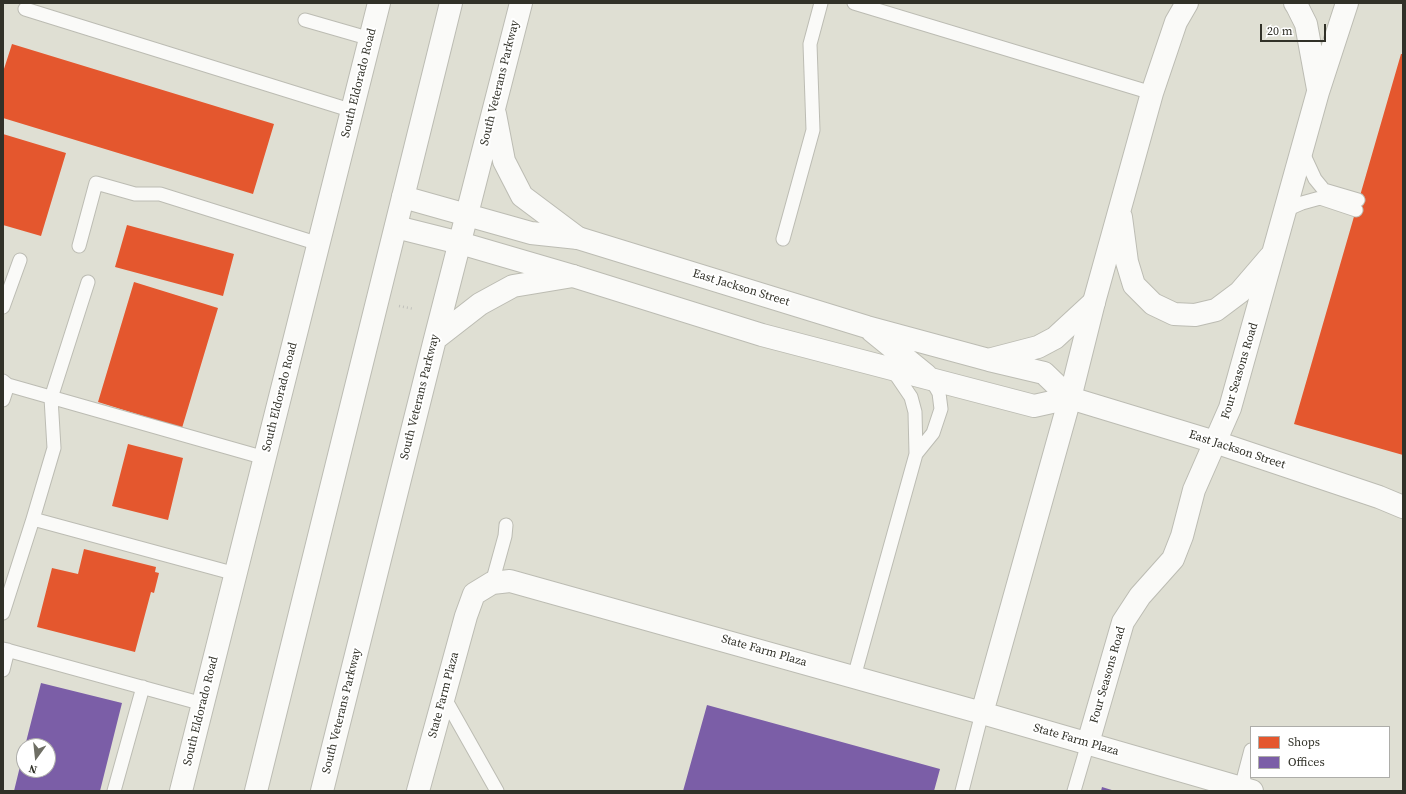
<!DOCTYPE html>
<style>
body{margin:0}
#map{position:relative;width:1406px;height:794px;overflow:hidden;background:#dfdfd3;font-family:"Source Serif 4",serif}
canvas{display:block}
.frame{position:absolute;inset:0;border:4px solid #313128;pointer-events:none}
.legend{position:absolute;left:1250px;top:726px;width:140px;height:52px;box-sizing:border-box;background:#fff;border:1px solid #adada9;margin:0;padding:5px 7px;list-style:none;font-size:12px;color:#313128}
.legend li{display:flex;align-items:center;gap:8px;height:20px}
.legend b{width:20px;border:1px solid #adada9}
.north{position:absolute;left:16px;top:738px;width:40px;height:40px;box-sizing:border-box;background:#fff;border:1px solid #adada9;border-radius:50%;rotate:195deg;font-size:11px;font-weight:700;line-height:16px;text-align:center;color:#313128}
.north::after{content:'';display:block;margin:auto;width:14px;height:18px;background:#6e6e64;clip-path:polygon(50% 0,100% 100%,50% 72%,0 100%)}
.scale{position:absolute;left:1260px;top:24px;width:66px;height:18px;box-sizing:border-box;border:2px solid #313128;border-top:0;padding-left:5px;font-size:12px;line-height:14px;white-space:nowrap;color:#313128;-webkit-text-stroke:3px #fff;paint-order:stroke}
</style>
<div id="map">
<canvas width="1406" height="794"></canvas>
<div class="frame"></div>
<ul class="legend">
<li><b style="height:11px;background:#e4572e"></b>Shops</li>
<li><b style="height:11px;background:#7b5ea7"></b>Offices</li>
</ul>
<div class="north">N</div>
<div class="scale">20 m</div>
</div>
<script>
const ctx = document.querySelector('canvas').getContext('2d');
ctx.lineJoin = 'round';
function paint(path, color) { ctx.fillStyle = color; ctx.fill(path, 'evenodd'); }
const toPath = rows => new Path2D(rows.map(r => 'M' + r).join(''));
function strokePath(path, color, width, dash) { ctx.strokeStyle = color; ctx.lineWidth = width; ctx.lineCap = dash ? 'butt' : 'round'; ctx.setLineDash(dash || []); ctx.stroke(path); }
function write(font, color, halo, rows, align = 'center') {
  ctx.font = font + ' "Source Serif 4",serif'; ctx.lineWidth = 4; ctx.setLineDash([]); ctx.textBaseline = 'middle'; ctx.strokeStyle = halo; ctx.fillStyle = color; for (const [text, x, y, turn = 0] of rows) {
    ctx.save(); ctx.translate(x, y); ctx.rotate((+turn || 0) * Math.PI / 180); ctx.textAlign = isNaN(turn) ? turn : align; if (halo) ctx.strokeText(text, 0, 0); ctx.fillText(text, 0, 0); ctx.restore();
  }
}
paint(toPath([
 [12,44,274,124,253,194,3,118,3,72],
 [1401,54,1403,54,1403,455,1294,424],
 [3,134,66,153,41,236,3,225],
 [127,225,234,254,223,296,115,267],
 [134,282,218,308,182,428,98,402],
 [128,444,183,458,168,520,112,506],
 [84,549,156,567,155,572,159,573,154,593,151,592,135,652,37,627,52,568,78,574]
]), '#e4572e');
paint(toPath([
 [41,683,122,703,100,791,14,791,23,754,24,770,48,770,48,746,25,746],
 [707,705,940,769,934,791,683,791],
 [1102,787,1115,791,1101,791]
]), '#7b5ea7');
const lane = toPath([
 [854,3,1152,93],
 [25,9,353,111],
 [305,20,371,39],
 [1302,151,1315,179,1324,190,1358,200],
 [1286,210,1302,203,1320,198,1356,210],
 [783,239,813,130,810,44,821,3],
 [79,246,96,183,135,194,160,194,319,244],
 [3,307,20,260],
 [3,381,8,385,3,400],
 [8,385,265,458],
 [916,454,933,433,941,409,939,393,931,379],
 [33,519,236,574],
 [492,583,505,536,506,525],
 [3,613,33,519,54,448,51,398,88,282],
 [3,649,203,704],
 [3,670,8,650],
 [854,677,916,454,915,412,911,397,892,369],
 [444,697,497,791],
 [1241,788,1251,750],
 [114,791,143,687],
 [962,791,982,713],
 [1074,791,1088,743]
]);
const street = toPath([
 [1295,3,1297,6,1306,24,1318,89],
 [1121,217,1127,262,1134,285,1153,304,1174,314,1195,315,1216,310,1240,292,1270,257],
 [982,713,1070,398,1094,302,1152,93,1176,22,1187,3],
 [1088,743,1123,622,1140,596,1173,559,1182,536,1194,490,1230,408,1318,92,1347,3],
 [181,791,379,3],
 [418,791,466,616,474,594,492,583,510,581,982,713,1252,791]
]);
const secondary = toPath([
 [403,197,531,233,578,238,867,327,989,360,1044,373,1070,398,1215,442,1379,497,1403,507],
 [396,227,460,243,573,276,762,335,1034,406,1070,398],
 [872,331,926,375],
 [992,359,1038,347,1055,338,1094,302]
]);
const highway = toPath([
 [495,114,504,161,522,196,578,238],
 [435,339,480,304,513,286,573,276],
 [256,791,451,3],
 [322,791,435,339,521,3]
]);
strokePath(lane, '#bcbcb3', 15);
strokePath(street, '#bcbcb3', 24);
strokePath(secondary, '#bcbcb3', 24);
strokePath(highway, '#bcbcb3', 24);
strokePath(toPath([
 [399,306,414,309]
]), '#c0c0bb', 2.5, [1, 3]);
strokePath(lane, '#fafaf8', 13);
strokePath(street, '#fafaf8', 22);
strokePath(secondary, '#fafaf8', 22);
strokePath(highway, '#fafaf8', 22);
write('12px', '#313128', '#fff', [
 ["South Eldorado Road",359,83,-76],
 ["South Veterans Parkway",500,83,-76],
 ["East Jackson Street",741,288,17],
 ["Four Seasons Road",1240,371,-73],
 ["South Eldorado Road",280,397,-76],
 ["South Veterans Parkway",420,397,-76],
 ["East Jackson Street",1237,450,18],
 ["State Farm Plaza",764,651,16],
 ["Four Seasons Road",1108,675,-74],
 ["State Farm Plaza",444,695,-75],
 ["South Eldorado Road",201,711,-76],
 ["South Veterans Parkway",342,711,-76],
 ["State Farm Plaza",1076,740,16]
]);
</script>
